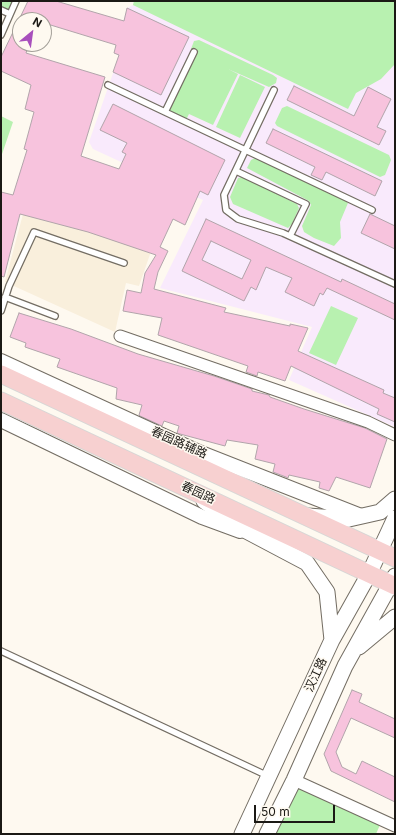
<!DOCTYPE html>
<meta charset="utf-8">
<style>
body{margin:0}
#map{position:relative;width:396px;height:835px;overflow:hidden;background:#fef9f0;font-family:Inter,sans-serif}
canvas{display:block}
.frame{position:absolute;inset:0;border:2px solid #1b1915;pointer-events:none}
.north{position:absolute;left:12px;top:12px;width:40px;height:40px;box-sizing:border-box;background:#fef9f0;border:1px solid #a39f98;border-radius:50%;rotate:29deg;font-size:11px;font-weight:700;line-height:16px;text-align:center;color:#1b1915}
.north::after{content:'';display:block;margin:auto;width:14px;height:18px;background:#a84fbc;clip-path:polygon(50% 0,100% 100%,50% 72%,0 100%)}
.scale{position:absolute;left:254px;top:805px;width:81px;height:18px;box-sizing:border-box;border:2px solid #1b1915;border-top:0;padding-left:5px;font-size:12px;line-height:14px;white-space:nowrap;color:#1b1915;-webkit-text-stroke:3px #fef9f0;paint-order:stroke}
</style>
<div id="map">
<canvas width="396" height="835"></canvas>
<div class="frame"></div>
<div class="north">N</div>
<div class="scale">50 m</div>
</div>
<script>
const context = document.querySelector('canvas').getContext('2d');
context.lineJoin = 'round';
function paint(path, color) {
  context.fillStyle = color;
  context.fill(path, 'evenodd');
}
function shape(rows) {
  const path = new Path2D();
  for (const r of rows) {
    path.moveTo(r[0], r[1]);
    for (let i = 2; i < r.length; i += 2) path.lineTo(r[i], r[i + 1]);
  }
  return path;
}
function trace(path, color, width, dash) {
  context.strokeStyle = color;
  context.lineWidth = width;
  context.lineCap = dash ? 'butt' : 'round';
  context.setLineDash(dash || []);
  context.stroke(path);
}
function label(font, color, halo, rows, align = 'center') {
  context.font = font + ' Inter,"Noto Sans SC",sans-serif';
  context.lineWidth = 3;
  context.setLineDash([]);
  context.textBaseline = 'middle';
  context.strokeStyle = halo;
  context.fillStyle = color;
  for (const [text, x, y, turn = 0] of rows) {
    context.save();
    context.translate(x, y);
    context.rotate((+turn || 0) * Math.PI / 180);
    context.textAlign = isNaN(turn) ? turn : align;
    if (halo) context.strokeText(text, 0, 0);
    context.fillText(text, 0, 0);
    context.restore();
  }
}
const built = shape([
 [23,214,156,237,139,286,126,283,115,332,5,282]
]);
const education = shape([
 [134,1,395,1,395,427,289,380,312,327,160,288,203,200,93,149,89,142,119,56,114,53,127,8,133,5]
]);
const green = shape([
 [1,1,16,1,10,14,1,10],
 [134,1,395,1,395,64,381,79,356,93,348,109,133,5],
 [199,40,273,75,277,78,276,83,269,87,228,69,238,74,213,125,189,114,185,122,165,112,194,52,191,49,194,41],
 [240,75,265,87,240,138,216,127],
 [287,106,389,155,391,160,385,175,380,177,277,126,275,123,282,108],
 [1,116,13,122,1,157],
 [255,158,345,200,348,203,340,222,341,238,334,246,314,238,304,232,302,226,311,205,309,201,247,168,251,160],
 [242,177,297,204,299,208,292,224,288,228,233,204,230,197,238,178],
 [331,306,358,318,336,365,309,353],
 [294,780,382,820,376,834,267,834]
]);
const building = shape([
 [28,1,56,1,124,21,127,8,189,37,161,95,113,72,119,55,114,53,116,45,44,23,44,20,20,20,20,44,29,44,26,53,105,77,81,156,119,169,126,154,122,152,127,143,100,130,113,104,225,160,208,195,200,191,185,225,173,219,160,247,168,251,158,272,154,289,226,308,224,312,290,326,290,324,308,328,298,351,384,390,383,393,395,398,395,422,377,414,379,409,291,366,285,381,258,372,257,376,246,372,248,366,158,335,162,318,123,311,127,290,141,293,145,273,156,255,88,232,20,214,4,277,1,276,1,192,13,195,27,150,24,149,34,112,25,109,31,85,1,71,1,57,28,1],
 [294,86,354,116,368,87,391,99,377,127,386,131,379,145,287,100,294,86],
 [273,129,382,181,375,196,326,172,322,180,311,175,315,167,266,143,273,129],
 [370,214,395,226,395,249,361,233,370,214],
 [206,219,341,282,342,279,395,304,395,320,327,288,323,295,320,293,314,306,285,292,292,278,266,267,256,290,251,287,244,301,182,271,206,219],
 [211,241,251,260,242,279,202,260,211,241],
 [19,313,71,329,138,354,214,376,252,389,252,391,269,395,270,397,304,409,365,428,387,439,370,488,336,477,329,491,319,488,320,482,289,475,288,478,286,477,273,472,275,464,255,459,258,445,227,440,225,446,180,434,177,433,179,426,164,421,162,426,140,416,139,415,142,405,116,399,117,388,57,367,60,359,25,347,26,343,10,337,19,313],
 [352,690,362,694,359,702,395,719,395,738,351,718,336,752,342,767,356,774,362,761,395,777,395,802,331,771,324,754,352,690]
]);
const service = shape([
 [1,10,10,14],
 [1,35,16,1],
 [108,85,372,210],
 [274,90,224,195,226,210,238,219,283,233,395,284],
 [165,112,194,52],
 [236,171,306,204,290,236],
 [5,297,55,316],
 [1,311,9,286,34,232,124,263],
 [1,651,268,776]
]);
const minor = shape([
 [120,336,368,422,395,435],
 [294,780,395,826]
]);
const tertiary = shape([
 [1,361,201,453,361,516],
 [1,420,202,517,240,531]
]);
const secondary = shape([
 [204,501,237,526,307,563,327,592,332,640],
 [308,516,349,519,380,512,395,499],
 [359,647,395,617],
 [242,834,332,640,369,574,395,518],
 [267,834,294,780,345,666,395,576]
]);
const primary = shape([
 [1,374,395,558],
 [1,401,395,586]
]);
const streetNames = [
 ["春园路辅路",179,443,24],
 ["春园路",198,493,25],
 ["汉江路",316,675,-65]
];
paint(built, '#f9efdc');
paint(education, '#f9eafc');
paint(green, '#b8f1b0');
paint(building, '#f7c3dd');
trace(building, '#b1a4aa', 1);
trace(service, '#736d63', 8);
trace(minor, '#736d63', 13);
trace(tertiary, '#736d63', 16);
trace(secondary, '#736d63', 17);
trace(primary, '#d6d6d5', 19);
trace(service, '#fff', 5.5);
trace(minor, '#fff', 11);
trace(tertiary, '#fff', 14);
trace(secondary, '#fff', 15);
trace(primary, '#f7d0d0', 17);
label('12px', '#1b1915', '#fef9f0', streetNames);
</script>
